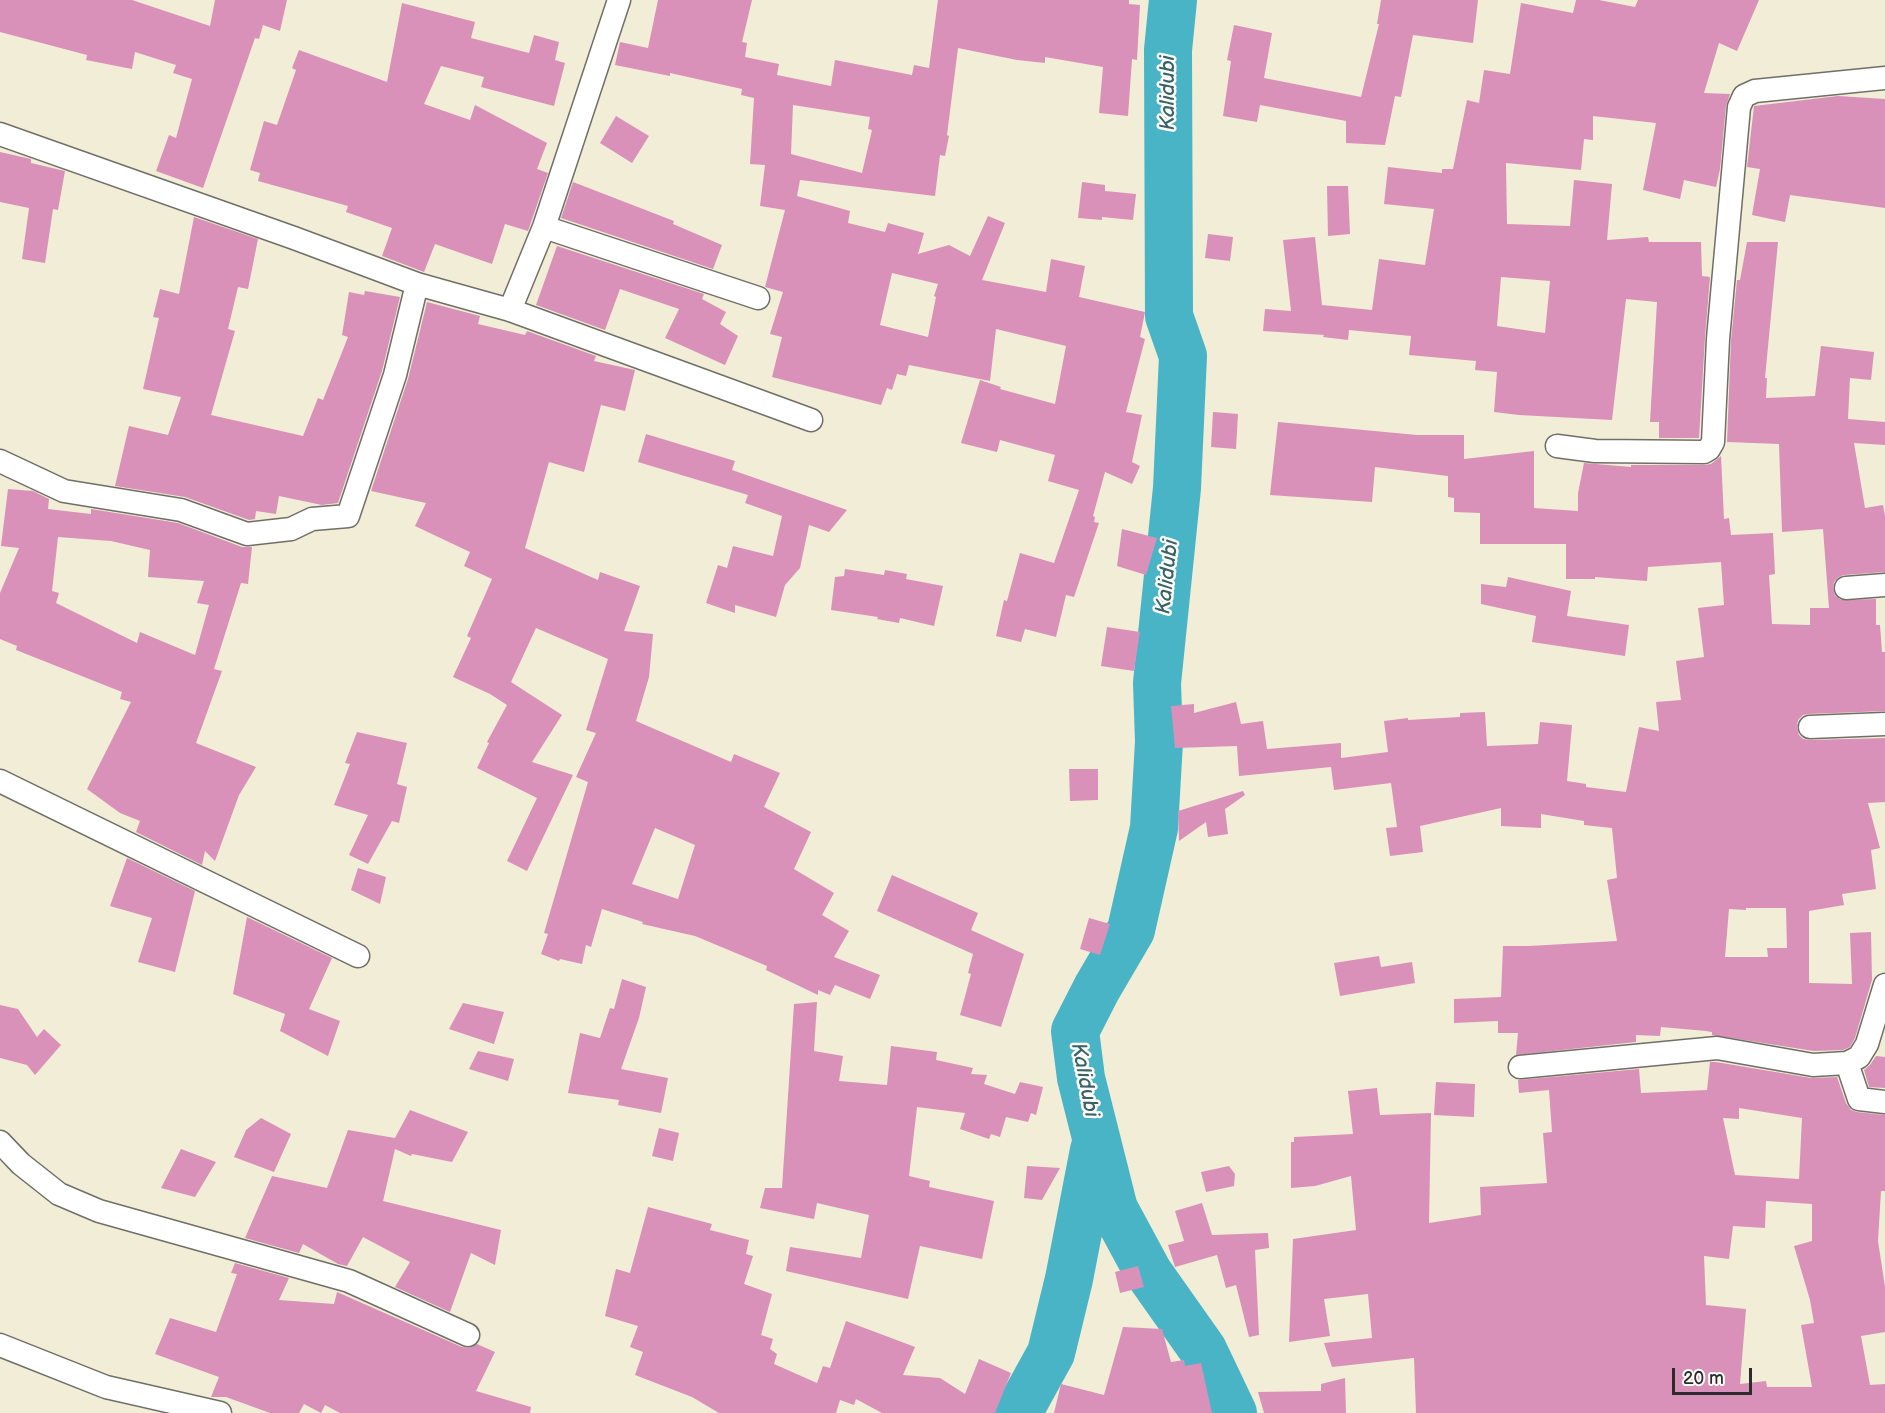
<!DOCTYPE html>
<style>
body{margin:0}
#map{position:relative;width:1885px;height:1413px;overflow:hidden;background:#f1edd6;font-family:"Balsamiq Sans",sans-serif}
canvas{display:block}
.scale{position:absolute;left:1672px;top:1368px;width:80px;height:27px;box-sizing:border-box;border:3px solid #2b2b2b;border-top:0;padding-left:8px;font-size:18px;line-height:21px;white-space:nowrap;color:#2b2b2b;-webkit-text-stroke:4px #fdfcf7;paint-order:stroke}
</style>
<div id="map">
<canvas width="1885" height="1413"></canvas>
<div class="scale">20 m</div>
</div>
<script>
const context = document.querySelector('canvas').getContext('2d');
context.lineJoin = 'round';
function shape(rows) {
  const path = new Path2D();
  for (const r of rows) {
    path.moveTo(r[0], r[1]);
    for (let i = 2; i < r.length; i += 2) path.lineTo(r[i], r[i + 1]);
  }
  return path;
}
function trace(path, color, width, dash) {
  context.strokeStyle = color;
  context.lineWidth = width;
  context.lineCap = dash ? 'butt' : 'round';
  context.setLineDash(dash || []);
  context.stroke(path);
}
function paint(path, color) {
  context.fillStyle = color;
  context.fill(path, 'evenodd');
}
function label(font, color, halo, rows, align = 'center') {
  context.font = font + ' "Balsamiq Sans",sans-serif';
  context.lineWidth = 5;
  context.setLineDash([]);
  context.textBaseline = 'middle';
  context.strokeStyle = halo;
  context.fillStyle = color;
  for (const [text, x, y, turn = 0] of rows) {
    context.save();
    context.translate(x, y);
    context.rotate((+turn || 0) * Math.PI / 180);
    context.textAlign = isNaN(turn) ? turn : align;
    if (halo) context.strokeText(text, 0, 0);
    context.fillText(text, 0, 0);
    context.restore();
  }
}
const river = shape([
 [1173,0,1168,50,1169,316,1183,356,1177,488,1157,683,1159,742,1154,828,1131,930,1097,988,1075,1031,1081,1078,1114,1209,1148,1272,1203,1350,1233,1413],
 [1018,1413,1051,1353,1069,1279,1094,1150]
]);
const building = shape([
 [0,0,132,0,210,26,215,0,287,0,280,31,263,25,259,39,255,38,203,188,156,171,169,135,176,138,192,79,173,73,176,65,135,52,132,69,86,60,87,55,0,32],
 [658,0,752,0,742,42,747,43,745,57,779,64,777,75,831,86,835,60,912,75,914,65,929,68,938,0,1129,0,1129,4,1140,5,1137,60,1132,59,1128,116,1099,113,1103,67,1045,57,1045,63,1017,60,958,48,947,135,949,136,945,156,940,155,935,196,800,180,797,196,850,211,848,223,885,232,888,223,924,233,918,254,949,245,970,256,988,216,1005,223,982,280,1046,292,1051,259,1085,266,1079,297,1145,312,1140,337,1145,339,1126,412,1142,415,1132,462,1140,466,1132,484,1105,472,1093,516,1095,517,1094,522,1099,523,1074,597,1066,595,1056,637,1025,629,1021,642,996,636,1004,600,1007,601,1020,553,1054,563,1079,490,1048,481,1055,455,1000,440,997,452,961,443,980,380,1001,387,1000,389,1055,404,1066,346,996,329,990,381,909,365,906,376,897,374,892,390,887,388,881,405,772,377,782,337,770,334,783,292,765,287,785,210,760,206,765,165,750,164,754,98,741,95,742,89,670,73,670,76,615,65,620,42,648,48],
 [793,105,870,117,868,129,872,130,862,173,791,154],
 [892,273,938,284,934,296,936,297,928,337,880,325],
 [1381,0,1478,0,1473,43,1413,35,1401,97,1395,96,1385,145,1346,143,1346,121,1260,105,1257,122,1223,116,1231,61,1227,60,1234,25,1272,33,1264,78,1361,97,1379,24,1377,24],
 [1576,0,1599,0,1635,7,1638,0,1759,0,1737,51,1719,43,1704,93,1730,94,1726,106,1720,169,1716,187,1684,180,1680,199,1643,190,1656,123,1593,116,1593,140,1584,139,1581,170,1506,163,1507,224,1570,226,1574,180,1612,184,1607,240,1648,237,1649,242,1701,242,1702,276,1710,277,1705,338,1699,438,1659,438,1659,422,1650,422,1657,302,1626,299,1612,420,1519,415,1494,412,1497,372,1475,370,1476,361,1409,355,1411,336,1349,330,1348,340,1323,337,1324,335,1263,331,1265,309,1291,311,1283,240,1315,237,1322,305,1372,310,1379,259,1425,265,1434,209,1384,204,1388,167,1442,173,1442,169,1453,169,1467,100,1479,103,1484,70,1510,74,1521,3,1573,13],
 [1501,277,1550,281,1545,333,1497,326],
 [402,3,475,22,471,38,529,53,534,35,559,42,555,60,565,63,554,106,481,87,484,77,441,66,424,104,470,120,475,105,547,143,537,169,548,173,528,231,505,224,492,264,435,244,424,272,382,256,392,228,346,212,348,206,258,181,260,173,250,170,264,121,277,125,296,70,292,68,299,50,387,82],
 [1838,96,1885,99,1885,208,1790,195,1785,222,1752,215,1760,169,1747,167,1754,106],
 [616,116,649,136,632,163,600,143],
 [0,152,31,159,31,163,65,171,58,210,53,209,45,263,22,259,29,208,0,202],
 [573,182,674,221,673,224,722,245,713,269,561,218],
 [1082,182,1105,185,1105,191,1136,194,1133,220,1102,217,1102,220,1078,218],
 [1327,186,1348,186,1350,234,1328,236],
 [194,217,258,239,248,289,238,287,228,329,235,331,211,415,303,436,318,398,323,400,348,337,342,335,349,292,364,295,365,291,400,297,382,371,338,503,322,505,279,496,276,514,256,511,255,519,249,520,185,497,115,486,129,426,168,435,181,397,143,389,159,318,153,317,160,289,179,294],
 [1208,234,1233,237,1230,261,1205,258],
 [1747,242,1778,242,1765,378,1767,378,1766,398,1815,396,1821,346,1874,352,1871,380,1850,378,1848,419,1885,422,1885,445,1854,443,1865,508,1883,505,1885,516,1885,572,1844,575,1839,577,1834,582,1833,588,1835,595,1841,600,1876,599,1876,625,1880,625,1882,652,1885,652,1885,711,1809,714,1803,715,1798,720,1797,727,1799,735,1803,739,1810,740,1885,738,1885,802,1868,803,1880,848,1871,850,1876,889,1842,894,1844,905,1809,911,1809,983,1852,984,1850,933,1871,932,1872,980,1855,1038,1850,1047,1843,1050,1814,1051,1712,1035,1712,1032,1706,1031,1661,1027,1660,1036,1636,1035,1636,1042,1516,1055,1518,1033,1498,1033,1498,1021,1454,1023,1454,999,1501,997,1503,946,1529,946,1617,941,1607,880,1617,878,1612,828,1584,825,1584,821,1541,814,1541,828,1501,826,1501,808,1420,826,1423,852,1390,856,1386,828,1397,827,1391,783,1334,790,1331,767,1239,776,1237,746,1175,748,1171,706,1194,704,1194,713,1236,702,1241,724,1263,721,1267,749,1341,743,1341,758,1388,752,1384,721,1408,718,1408,720,1460,717,1460,713,1485,712,1487,746,1538,744,1540,722,1572,725,1567,781,1586,784,1586,787,1626,792,1639,727,1659,731,1656,702,1681,700,1676,661,1704,657,1698,608,1724,605,1721,562,1648,567,1647,581,1595,577,1595,579,1566,579,1566,544,1480,544,1480,513,1454,512,1454,498,1448,497,1448,476,1375,467,1372,502,1270,495,1278,422,1417,435,1464,435,1464,459,1534,451,1534,508,1578,511,1578,493,1584,463,1631,467,1631,465,1704,465,1711,464,1721,456,1724,519,1729,518,1731,535,1773,533,1775,574,1769,575,1772,624,1810,625,1810,608,1829,608,1823,529,1782,532,1779,444,1727,442,1731,340,1737,280,1740,280],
 [1746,908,1786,908,1787,948,1767,948,1768,957,1725,957,1729,909,1746,910],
 [557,246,704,294,702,299,726,312,720,324,738,336,725,365,665,338,679,309,620,289,605,330,536,305],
 [427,302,480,316,478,324,525,335,527,331,596,356,594,361,635,370,625,411,601,405,584,472,549,462,525,548,598,580,600,572,640,586,624,631,653,634,649,677,636,721,731,762,734,754,780,773,764,807,811,832,794,869,834,893,822,915,849,931,834,957,880,975,870,999,835,985,830,995,818,990,818,995,766,970,767,966,695,936,642,924,643,922,602,909,591,947,586,945,582,964,560,959,559,961,541,954,548,934,544,933,588,782,576,777,596,733,586,730,608,659,536,628,511,682,562,715,532,762,573,775,527,871,507,861,537,798,477,768,489,743,487,742,507,705,490,694,453,677,471,638,467,636,492,579,464,566,470,552,415,526,426,503,371,491,408,379],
 [655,828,695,845,678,899,632,884],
 [1213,412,1238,414,1236,449,1211,447],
 [646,434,735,461,732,470,847,510,829,532,809,525,800,568,785,585,776,617,735,605,735,613,706,603,718,565,727,568,733,546,773,556,782,516,745,503,748,495,638,462],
 [8,489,33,491,49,499,48,509,91,514,91,509,178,523,242,547,252,547,248,584,241,583,214,669,222,671,196,743,256,767,239,795,215,861,205,851,202,865,136,832,140,821,120,813,87,789,131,702,120,699,122,692,16,650,17,646,0,639,0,593,19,548,1,546],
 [58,537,111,541,150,550,148,577,204,581,197,603,209,605,195,655,140,632,137,643,56,603,59,593,52,591],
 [1122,529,1157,538,1146,575,1117,566],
 [845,569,884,575,885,570,907,574,906,579,943,586,934,626,900,618,899,623,877,619,878,617,831,610,835,577,844,576],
 [1508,577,1571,591,1567,616,1629,625,1625,656,1532,642,1536,616,1481,604,1481,584,1506,587],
 [1107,627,1140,632,1134,671,1101,666],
 [357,732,407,743,397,784,407,787,399,823,392,821,368,864,349,855,368,815,334,805,350,764,345,763],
 [1069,769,1098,769,1098,800,1070,801],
 [1243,791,1245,795,1225,809,1228,834,1208,837,1206,822,1179,841,1178,811],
 [127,858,195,891,175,972,138,962,152,918,110,906],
 [358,868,386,877,380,904,351,890],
 [892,875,978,913,971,930,1024,954,1001,1027,960,1015,971,974,968,973,973,954,877,911],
 [247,917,332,958,309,1009,340,1021,328,1056,280,1031,285,1014,233,994],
 [1089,918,1110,924,1100,955,1080,949],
 [1379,956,1381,967,1412,962,1415,983,1340,996,1334,963],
 [622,979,646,987,639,1018,621,1069,668,1078,661,1113,618,1105,619,1100,568,1093,580,1033,600,1038,610,1008,614,1009],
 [817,1002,814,1051,843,1056,839,1081,887,1085,891,1046,937,1052,936,1060,973,1068,971,1074,987,1075,984,1084,1015,1094,1020,1082,1043,1087,1036,1115,1031,1113,1028,1122,1006,1117,1000,1137,991,1134,989,1139,960,1129,965,1113,917,1107,909,1176,930,1181,929,1187,994,1201,982,1259,920,1246,908,1299,786,1271,790,1247,861,1258,869,1215,817,1203,814,1219,760,1208,765,1188,782,1188,794,1004],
 [463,1003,504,1012,494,1044,449,1029],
 [0,1005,18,1009,37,1037,44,1029,61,1045,35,1075,27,1065,0,1058],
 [478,1051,514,1059,508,1081,469,1069],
 [1876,1056,1885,1057,1885,1088,1869,1087,1864,1070,1870,1065],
 [1710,1062,1716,1062,1811,1078,1837,1077,1846,1103,1851,1110,1857,1112,1885,1115,1885,1191,1881,1191,1878,1241,1885,1287,1885,1332,1861,1336,1870,1385,1885,1384,1885,1413,1416,1413,1414,1358,1332,1367,1324,1343,1372,1338,1368,1294,1324,1299,1330,1336,1289,1342,1293,1239,1356,1230,1351,1176,1315,1186,1291,1188,1291,1142,1294,1142,1294,1137,1353,1134,1348,1091,1377,1088,1380,1115,1431,1113,1429,1223,1481,1215,1480,1187,1547,1183,1543,1133,1552,1132,1549,1090,1519,1093,1518,1080,1639,1069,1641,1093,1707,1090],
 [1739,1108,1802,1118,1799,1179,1735,1175,1723,1118,1739,1119],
 [1766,1201,1812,1204,1812,1241,1794,1246,1810,1300,1814,1323,1801,1325,1812,1387,1767,1387,1766,1381,1740,1384,1746,1309,1706,1305,1704,1256,1729,1259,1733,1226,1765,1228],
 [1436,1082,1475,1084,1474,1117,1434,1115],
 [410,1110,468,1132,452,1162,412,1154,411,1156,395,1149,383,1201,501,1230,495,1265,471,1253,450,1312,395,1287,410,1262,363,1237,347,1266,338,1264,303,1244,299,1253,245,1238,272,1176,327,1188,348,1130,395,1138],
 [261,1118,291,1134,274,1172,234,1157,246,1130],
 [659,1128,679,1133,673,1161,652,1156],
 [181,1149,216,1162,195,1197,161,1188],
 [1027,1166,1060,1168,1042,1200,1024,1198],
 [1229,1166,1235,1174,1234,1186,1206,1192,1201,1172],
 [1202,1203,1212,1235,1268,1233,1269,1248,1255,1250,1259,1335,1249,1337,1236,1285,1226,1288,1217,1255,1175,1267,1168,1245,1184,1241,1175,1211],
 [648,1207,712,1224,710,1230,749,1240,746,1254,753,1256,744,1284,772,1294,761,1335,773,1339,770,1349,777,1354,774,1364,817,1383,823,1366,830,1368,846,1321,915,1347,903,1375,940,1378,965,1394,979,1359,1011,1373,995,1413,882,1413,856,1399,854,1405,840,1400,836,1413,719,1413,692,1397,635,1375,643,1352,630,1347,638,1326,605,1316,616,1269,630,1273],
 [235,1263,289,1278,279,1300,334,1304,337,1292,462,1347,470,1348,477,1344,495,1352,476,1391,531,1407,530,1413,340,1413,325,1405,321,1413,304,1404,299,1413,270,1413,226,1397,211,1397,219,1377,155,1354,170,1318,216,1332,237,1274,231,1273],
 [1138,1266,1144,1287,1120,1293,1115,1272],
 [1123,1327,1162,1329,1171,1362,1184,1360,1185,1366,1201,1363,1212,1413,1054,1413,1061,1384,1104,1395],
 [1345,1378,1346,1413,1264,1413,1258,1392,1321,1391,1321,1384]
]);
const street = shape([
 [0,134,294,238,417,284,510,310,811,420],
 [544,227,758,298],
 [510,310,544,227,619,0],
 [1557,446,1595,451,1704,452,1709,449,1713,442,1718,339,1739,107,1744,96,1755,91,1885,78],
 [0,461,64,491,181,510,247,534,291,529,312,519,348,516,395,375,417,284],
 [1846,588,1885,585],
 [1810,727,1885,724],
 [0,781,358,956],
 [1847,1063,1859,1099,1885,1102],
 [1520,1067,1717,1048,1813,1065,1847,1063,1859,1057,1867,1044,1885,985],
 [0,1142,21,1164,59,1194,99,1211,349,1281,468,1335],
 [0,1345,106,1387,220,1413]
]);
const waterNames = [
 ["Kalidubi",1169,93,-90],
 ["Kalidubi",1168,577,-84],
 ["Kalidubi",1084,1080,79]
];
trace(river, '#49b4c6', 48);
paint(building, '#d991ba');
trace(street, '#706f67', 25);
trace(street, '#fff', 22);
label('italic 21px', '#376269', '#fdfcf7', waterNames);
</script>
